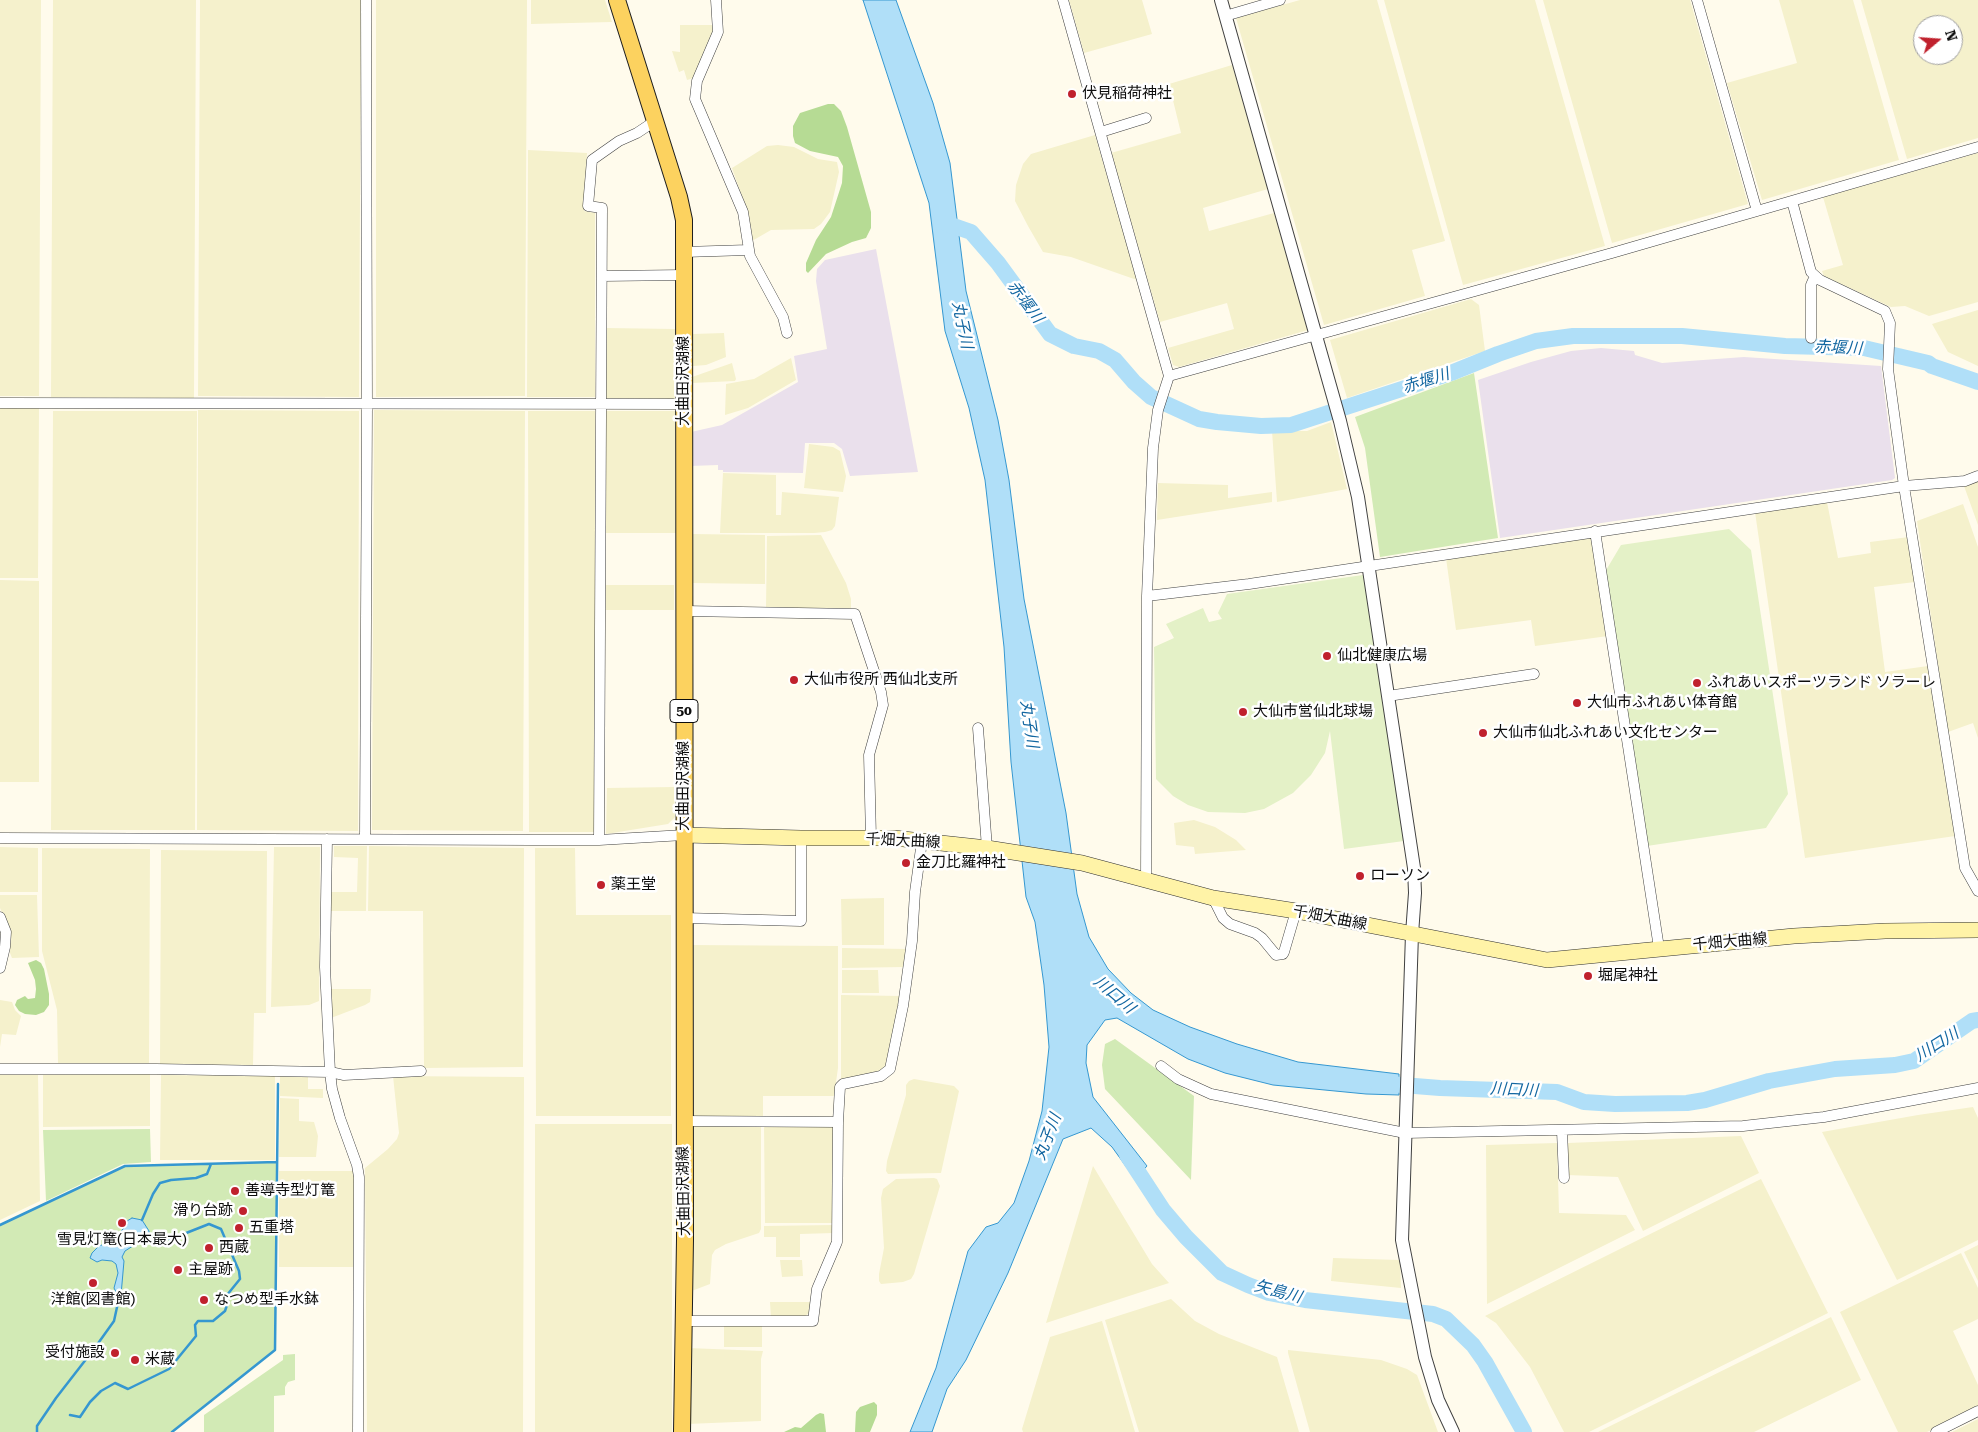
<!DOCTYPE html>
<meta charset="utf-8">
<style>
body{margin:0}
#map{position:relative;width:1978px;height:1432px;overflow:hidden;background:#fffbec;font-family:"Roboto Serif",serif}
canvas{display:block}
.north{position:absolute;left:1913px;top:15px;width:50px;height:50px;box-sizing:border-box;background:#fff;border:1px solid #9e9e9e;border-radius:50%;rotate:72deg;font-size:14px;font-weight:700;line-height:20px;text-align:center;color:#0d0d0d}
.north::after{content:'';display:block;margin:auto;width:18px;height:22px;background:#c0212d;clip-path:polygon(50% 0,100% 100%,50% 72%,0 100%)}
</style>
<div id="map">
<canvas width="1978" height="1432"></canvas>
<div class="north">N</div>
</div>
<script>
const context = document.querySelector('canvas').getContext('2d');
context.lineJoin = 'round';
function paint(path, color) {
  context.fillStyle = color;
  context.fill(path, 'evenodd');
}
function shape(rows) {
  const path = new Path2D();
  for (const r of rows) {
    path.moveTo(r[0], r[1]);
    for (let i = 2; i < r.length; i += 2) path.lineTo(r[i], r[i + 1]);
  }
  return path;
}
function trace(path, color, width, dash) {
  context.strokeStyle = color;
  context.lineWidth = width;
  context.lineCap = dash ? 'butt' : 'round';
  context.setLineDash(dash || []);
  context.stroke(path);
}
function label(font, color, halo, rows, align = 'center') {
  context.font = font + ' "Roboto Serif","Noto Sans JP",serif';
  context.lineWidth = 5;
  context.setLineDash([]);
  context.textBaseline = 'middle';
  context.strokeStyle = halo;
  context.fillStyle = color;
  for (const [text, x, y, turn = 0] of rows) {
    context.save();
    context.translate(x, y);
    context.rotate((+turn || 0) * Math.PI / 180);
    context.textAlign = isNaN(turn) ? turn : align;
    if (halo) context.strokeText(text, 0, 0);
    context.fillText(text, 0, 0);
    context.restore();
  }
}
const industrial = shape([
 [876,249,918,472,850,476,842,449,834,443,805,443,803,473,723,472,723,470,718,470,718,465,690,466,691,432,722,425,798,382,794,356,827,349,816,281,817,269,825,260],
 [1601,348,1634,351,1635,355,1662,363,1744,357,1881,366,1895,478,1892,480,1500,538,1478,380,1531,362,1571,351]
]);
const farmland = shape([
 [0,0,41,0,39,396,0,396],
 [53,0,196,0,194,398,51,397],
 [200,0,361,0,359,397,198,396],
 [376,0,527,0,525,396,376,397],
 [531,0,605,0,612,22,531,24],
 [1069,0,1142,0,1152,34,1084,53],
 [1300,0,1377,0,1445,241,1412,250,1425,296,1324,325,1236,18],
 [1384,0,1535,0,1605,246,1463,285],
 [1543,0,1690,0,1748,204,1612,243],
 [1779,0,1853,0,1899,160,1762,200,1727,83,1797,63],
 [1861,0,1978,0,1978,138,1907,159],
 [1923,25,1953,25,1953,55,1923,55],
 [680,25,714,25,713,33,694,78,687,80,684,70,679,72,672,51,680,52],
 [1232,65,1268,189,1203,208,1209,231,1274,213,1308,330,1179,367,1173,365,1168,348,1234,329,1227,303,1160,322,1111,153,1181,133,1169,84],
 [1095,135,1137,280,1071,257,1043,252,1028,226,1015,201,1016,185,1023,164,1031,154],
 [778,145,794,147,818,159,837,162,839,172,830,212,821,224,814,229,771,230,752,241,746,208,732,168,767,146],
 [528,150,587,153,584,211,595,213,595,397,527,397],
 [1978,153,1978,302,1929,316,1905,306,1891,307,1824,276,1822,271,1843,265,1823,197],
 [1471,299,1479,305,1485,351,1347,398,1330,340],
 [1978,310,1978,366,1948,352,1932,324],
 [606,328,675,329,675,399,606,398],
 [724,333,726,357,706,365,693,366,693,334],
 [791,358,796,380,748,408,725,415,726,384,754,379],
 [732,363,736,379,735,381,692,383,692,377,695,376],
 [0,408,39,408,38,578,0,578],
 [198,410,359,411,358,831,197,830],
 [374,410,525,411,523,831,372,830],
 [53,411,197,411,195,830,51,830],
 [528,411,595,411,595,832,529,832],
 [606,411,676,411,676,533,606,533],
 [1331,422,1347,489,1277,502,1272,431,1307,431],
 [809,444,833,447,840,451,846,476,843,492,804,488],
 [723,473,776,475,776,515,781,515,782,492,839,497,835,526,832,530,825,532,814,533,720,533],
 [1978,481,1978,525,1964,486],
 [1158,483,1228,485,1228,498,1272,492,1272,502,1157,520],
 [1827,502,1838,558,1871,553,1870,542,1909,537,1915,582,1874,587,1885,672,1928,666,1955,836,1805,858,1755,512],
 [1963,504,1978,547,1978,738,1973,723,1948,732,1917,521],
 [691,534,765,535,765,584,691,583],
 [821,535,846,583,851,599,851,608,766,608,767,536],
 [1594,536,1608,636,1535,646,1531,620,1456,630,1446,558],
 [0,580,39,581,39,782,0,782],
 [606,585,674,585,674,610,606,610],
 [674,787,675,817,668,824,606,834,607,788],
 [1194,820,1215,827,1236,840,1246,850,1195,854,1194,847,1176,845,1174,823],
 [334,846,367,846,366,911,330,911,330,892,357,892,358,858,334,857],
 [369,846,524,848,523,1067,424,1068,423,911,368,911],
 [0,847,38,848,38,892,0,892],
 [274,847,320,847,319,1001,309,1005,271,1007],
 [42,848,150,849,149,1063,58,1063,57,1010,42,951],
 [535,848,575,848,576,915,671,915,671,1116,536,1116],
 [161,850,267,851,266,1013,254,1013,253,1065,160,1064],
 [0,895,37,895,39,957,12,958,10,953,10,940,7,924,0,908],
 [884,898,884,945,842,945,841,899],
 [689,945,838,946,838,1068,834,1096,763,1096,763,1118,689,1117],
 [842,948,908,949,904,967,842,968],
 [842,970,878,970,879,993,842,993],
 [329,989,371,989,370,1002,365,1005,331,1018],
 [841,995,901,996,885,1069,882,1072,841,1080],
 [0,1000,12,1002,15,1010,21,1016,16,1035,2,1034,0,1047],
 [150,1074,150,1126,43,1127,43,1075],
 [280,1074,308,1075,308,1089,323,1089,323,1098,280,1096],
 [0,1075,38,1075,40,1201,0,1220],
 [161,1075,275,1076,275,1160,160,1160],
 [393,1076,524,1077,523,1432,367,1432,365,1168,388,1149,397,1139,399,1133],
 [914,1079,954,1086,959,1091,941,1173,888,1174,886,1171,887,1161,906,1095,906,1085,909,1081],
 [280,1098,299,1099,299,1121,314,1122,318,1136,316,1157,279,1157],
 [1973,1107,1978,1118,1978,1240,1897,1280,1822,1132,1918,1115],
 [535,1124,672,1124,672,1432,535,1432],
 [689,1125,761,1125,761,1229,759,1233,726,1244,715,1250,712,1255,710,1284,689,1292],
 [834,1125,835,1223,765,1223,764,1126],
 [1741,1136,1759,1173,1643,1231,1618,1177,1567,1175,1568,1143],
 [1557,1143,1559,1213,1626,1215,1635,1230,1487,1304,1486,1145],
 [1093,1166,1152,1264,1169,1283,1046,1323],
 [279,1171,354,1171,354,1267,279,1267],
 [934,1178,937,1179,940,1186,914,1274,911,1279,903,1282,881,1284,879,1281,879,1274,884,1248,881,1198,883,1189,896,1179],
 [1761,1179,1828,1313,1589,1432,1564,1432,1530,1367,1496,1323,1485,1316],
 [834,1225,834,1233,800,1234,800,1257,776,1257,776,1237,764,1237,764,1226],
 [1978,1245,1978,1281,1964,1252],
 [1961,1253,1978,1288,1978,1319,1953,1331,1978,1385,1978,1407,1927,1432,1898,1432,1840,1312],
 [1333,1258,1400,1260,1401,1288,1331,1281],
 [780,1260,802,1260,803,1276,782,1277],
 [1171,1299,1195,1321,1219,1334,1277,1357,1299,1432,1139,1432,1105,1320],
 [770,1302,810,1302,810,1312,804,1317,771,1318],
 [1831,1317,1861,1380,1754,1432,1598,1432],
 [1102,1321,1135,1432,1023,1432,1022,1429,1050,1337],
 [724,1325,762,1325,762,1347,724,1347],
 [688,1348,763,1351,761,1359,761,1421,687,1424],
 [1288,1350,1381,1360,1407,1369,1417,1375,1438,1432,1310,1432,1288,1353],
 [1978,1419,1978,1432,1952,1432]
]);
const green = shape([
 [1474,373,1498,538,1380,557,1365,448,1355,417],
 [1115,1039,1194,1096,1191,1180,1105,1089,1102,1065,1105,1044],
 [150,1129,151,1162,123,1164,46,1201,43,1130],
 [277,1162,275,1350,172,1432,0,1432,0,1225,125,1166],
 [295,1354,295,1380,288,1382,285,1387,285,1395,274,1396,274,1432,204,1432,204,1415,283,1360,283,1355]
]);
const forest = shape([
 [828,104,834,104,841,111,847,127,871,212,871,228,866,238,852,242,826,254,808,273,806,271,806,263,816,240,831,217,842,183,843,166,838,157,810,151,795,143,793,136,793,126,800,113],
 [36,960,41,963,44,969,49,994,49,1005,44,1012,36,1015,25,1014,19,1011,15,1005,17,1000,25,996,28,999,35,998,36,989,35,980,28,963],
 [874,1402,877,1405,877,1415,870,1432,855,1432,856,1412,860,1407],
 [820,1413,824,1414,826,1432,784,1432,795,1427,801,1428,816,1415]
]);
const pitch = shape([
 [1729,529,1751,550,1788,794,1766,828,1647,846,1605,572,1621,545],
 [1363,575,1387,720,1404,841,1344,849,1330,731,1325,753,1311,775,1293,793,1264,809,1245,813,1208,812,1188,805,1173,796,1156,779,1154,647,1174,638,1166,624,1203,608,1209,622,1222,619,1218,613,1227,594]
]);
const water = shape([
 [863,0,896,0,933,103,950,163,966,291,998,420,1009,480,1024,599,1066,813,1077,894,1089,937,1108,969,1131,993,1153,1010,1190,1027,1237,1044,1298,1062,1399,1074,1399,1095,1366,1094,1273,1085,1225,1073,1188,1059,1117,1018,1105,1020,1087,1045,1086,1063,1093,1097,1147,1166,1135,1179,1112,1147,1091,1128,1063,1139,1008,1273,966,1360,947,1389,932,1432,910,1432,936,1368,968,1251,986,1227,998,1223,1014,1203,1029,1161,1042,1111,1049,1047,1044,985,1035,922,1026,897,1011,762,1004,647,985,480,969,408,945,331,929,203,863,0],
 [132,1218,142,1220,149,1231,149,1238,144,1243,136,1244,125,1251,122,1257,124,1261,121,1295,119,1298,114,1288,118,1273,116,1264,112,1261,102,1260,97,1262,90,1258,92,1253,99,1246,110,1242,127,1225,127,1221,132,1218]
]);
const stream = shape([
 [142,1220,153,1194,160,1183,171,1180,196,1178,207,1174,211,1164],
 [0,1225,125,1166,277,1162],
 [70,1415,80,1417,90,1402,101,1391,115,1383,128,1389,169,1369,196,1336,195,1325,198,1321,213,1321,225,1311,227,1305,227,1295,240,1279,239,1271,221,1229,209,1224,171,1239,149,1238],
 [37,1432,37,1426,56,1398,94,1349,114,1321,119,1298],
 [172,1432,275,1350,278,1084]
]);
const river = shape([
 [945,223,971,232,998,263,1050,334,1074,346,1099,351,1115,360,1134,382,1151,397,1199,419,1217,422,1261,426,1291,425,1451,373,1498,354,1536,341,1573,336,1682,336,1785,346,1864,348,1928,363,1932,366,1978,382],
 [1377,1083,1440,1088,1557,1092,1584,1102,1615,1104,1687,1103,1705,1100,1769,1081,1835,1069,1895,1065,1914,1061,1972,1021,1978,1020],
 [1127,1155,1163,1210,1186,1237,1222,1273,1248,1285,1269,1293,1305,1300,1433,1314,1446,1319,1473,1345,1485,1362,1524,1432]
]);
const minor = shape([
 [716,0,718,32,697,81,695,99,743,212,750,256,783,317,787,333],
 [1063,0,1169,376,1158,410,1153,448,1147,596,1146,882],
 [1697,0,1757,211],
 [1225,16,1280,0],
 [1101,132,1146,118],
 [1792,201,1811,272,1820,280,1885,311,1890,323,1888,369,1904,486,1965,868,1978,891],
 [684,252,748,250],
 [602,276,684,275],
 [1811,338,1811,285,1815,276],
 [1169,376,1612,253,1978,147],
 [0,403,684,404],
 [1595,531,1659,948],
 [1147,596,1249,584,1904,486,1965,481,1978,476],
 [685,611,855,614,881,692,883,705,869,755,871,838],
 [1388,696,1534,674],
 [978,728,987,848],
 [0,838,533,840,599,840,684,835],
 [327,839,325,967,330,1072,332,1089,340,1118,357,1165,359,1177,358,1432],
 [365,839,367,405,366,0],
 [599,840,602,208,588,206,592,160,619,141,637,133,655,121],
 [1213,898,1223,918,1230,924,1255,933,1262,938,1276,955,1283,954,1284,952,1296,911],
 [0,917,6,932,5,947,0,968],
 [684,918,801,921,801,838],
 [1161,1066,1178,1079,1211,1094,1405,1133,1743,1126,1824,1117,1978,1088],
 [0,1069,156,1069,330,1072,344,1075,421,1071],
 [838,1122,840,1087,843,1084,881,1076,890,1069,903,1006,912,941,915,892,922,841],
 [1562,1131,1564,1178],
 [682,1321,813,1321,817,1289,837,1242,838,1122,683,1121],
 [1936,1432,1978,1411]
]);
const tertiary = shape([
 [1221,0,1340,421,1358,497,1414,868,1415,893,1412,934,1402,1240,1425,1357,1438,1400,1453,1432]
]);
const secondary = shape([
 [684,835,801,838,894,838,987,848,1082,863,1213,898,1296,911,1547,960,1794,936,1885,931,1978,930]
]);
const primary = shape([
 [617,0,679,197,684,220,685,1239,682,1432]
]);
const markers = [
 [1072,94,5,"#c0212d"],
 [1327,656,5,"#c0212d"],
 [794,680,5,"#c0212d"],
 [1697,683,5,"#c0212d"],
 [1577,703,5,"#c0212d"],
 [1243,712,5,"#c0212d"],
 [1483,733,5,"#c0212d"],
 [906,863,5,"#c0212d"],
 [1360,876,5,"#c0212d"],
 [601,885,5,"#c0212d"],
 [1588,976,5,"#c0212d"],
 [235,1191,5,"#c0212d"],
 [243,1211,5,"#c0212d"],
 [122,1223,5,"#c0212d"],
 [239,1228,5,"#c0212d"],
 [209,1248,5,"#c0212d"],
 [178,1270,5,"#c0212d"],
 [93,1283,5,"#c0212d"],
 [204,1300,5,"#c0212d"],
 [115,1353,5,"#c0212d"],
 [135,1360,5,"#c0212d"]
];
const shields = [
 [684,711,28]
];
const shieldNames = [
 ["50",684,711]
];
const poiNames = [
 ["伏見稲荷神社",1082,94],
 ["仙北健康広場",1337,656],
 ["大仙市役所 西仙北支所",804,680],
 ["ふれあいスポーツランド ソラーレ",1707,683],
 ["大仙市ふれあい体育館",1587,703],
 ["大仙市営仙北球場",1253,712],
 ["大仙市仙北ふれあい文化センター",1493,733],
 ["金刀比羅神社",916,863],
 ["ローソン",1370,876],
 ["薬王堂",611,885],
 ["堀尾神社",1598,976],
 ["善導寺型灯篭",245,1191],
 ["滑り台跡",233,1211,"right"],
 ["五重塔",249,1228],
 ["雪見灯篭(日本最大)",122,1240,"center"],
 ["西蔵",219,1248],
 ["主屋跡",188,1270],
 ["洋館(図書館)",93,1300,"center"],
 ["なつめ型手水鉢",214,1300],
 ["受付施設",105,1353,"right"],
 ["米蔵",145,1360]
];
const streetNames = [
 ["大曲田沢湖線",684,381,-90],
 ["大曲田沢湖線",684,786,-90],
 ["千畑大曲線",903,841,3],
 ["千畑大曲線",1330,918,11],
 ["千畑大曲線",1730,942,-5],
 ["大曲田沢湖線",684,1191,-91]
];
const waterNames = [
 ["赤堰川",1025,302,53],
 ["丸子川",962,325,78],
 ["赤堰川",1838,348,3],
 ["赤堰川",1426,381,-18],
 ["丸子川",1029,724,82],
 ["川口川",1114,995,41],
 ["川口川",1937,1045,-32],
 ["川口川",1514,1090,3],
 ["丸子川",1048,1137,-69],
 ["矢島川",1278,1292,15]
];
paint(industrial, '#eae0ec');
paint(farmland, '#f5f1cc');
paint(green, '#d2eab5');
paint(forest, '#b6db94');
paint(pitch, '#e4f1c7');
paint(water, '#b0dff8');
trace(water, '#3597d0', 1);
trace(stream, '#3597d0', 2.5);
trace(river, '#b0dff8', 16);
trace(minor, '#404040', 11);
trace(tertiary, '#404040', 14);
trace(secondary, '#2f2f2f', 16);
trace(primary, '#1e1e1e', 18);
trace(minor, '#fff', 10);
trace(tertiary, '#fff', 12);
trace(secondary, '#fff3a7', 15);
trace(primary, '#fcd25f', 16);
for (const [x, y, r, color] of markers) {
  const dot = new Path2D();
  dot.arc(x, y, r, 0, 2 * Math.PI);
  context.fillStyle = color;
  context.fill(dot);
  trace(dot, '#fff', 2);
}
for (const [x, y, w] of shields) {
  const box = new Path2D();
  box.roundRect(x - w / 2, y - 11.5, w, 23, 4);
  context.fillStyle = '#fff';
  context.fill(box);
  trace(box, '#0d0d0d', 1);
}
label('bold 14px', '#0d0d0d', null, shieldNames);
label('15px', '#0d0d0d', '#fff', poiNames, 'left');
label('15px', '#0d0d0d', '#fff', streetNames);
label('italic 16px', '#1367a1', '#fff', waterNames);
</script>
